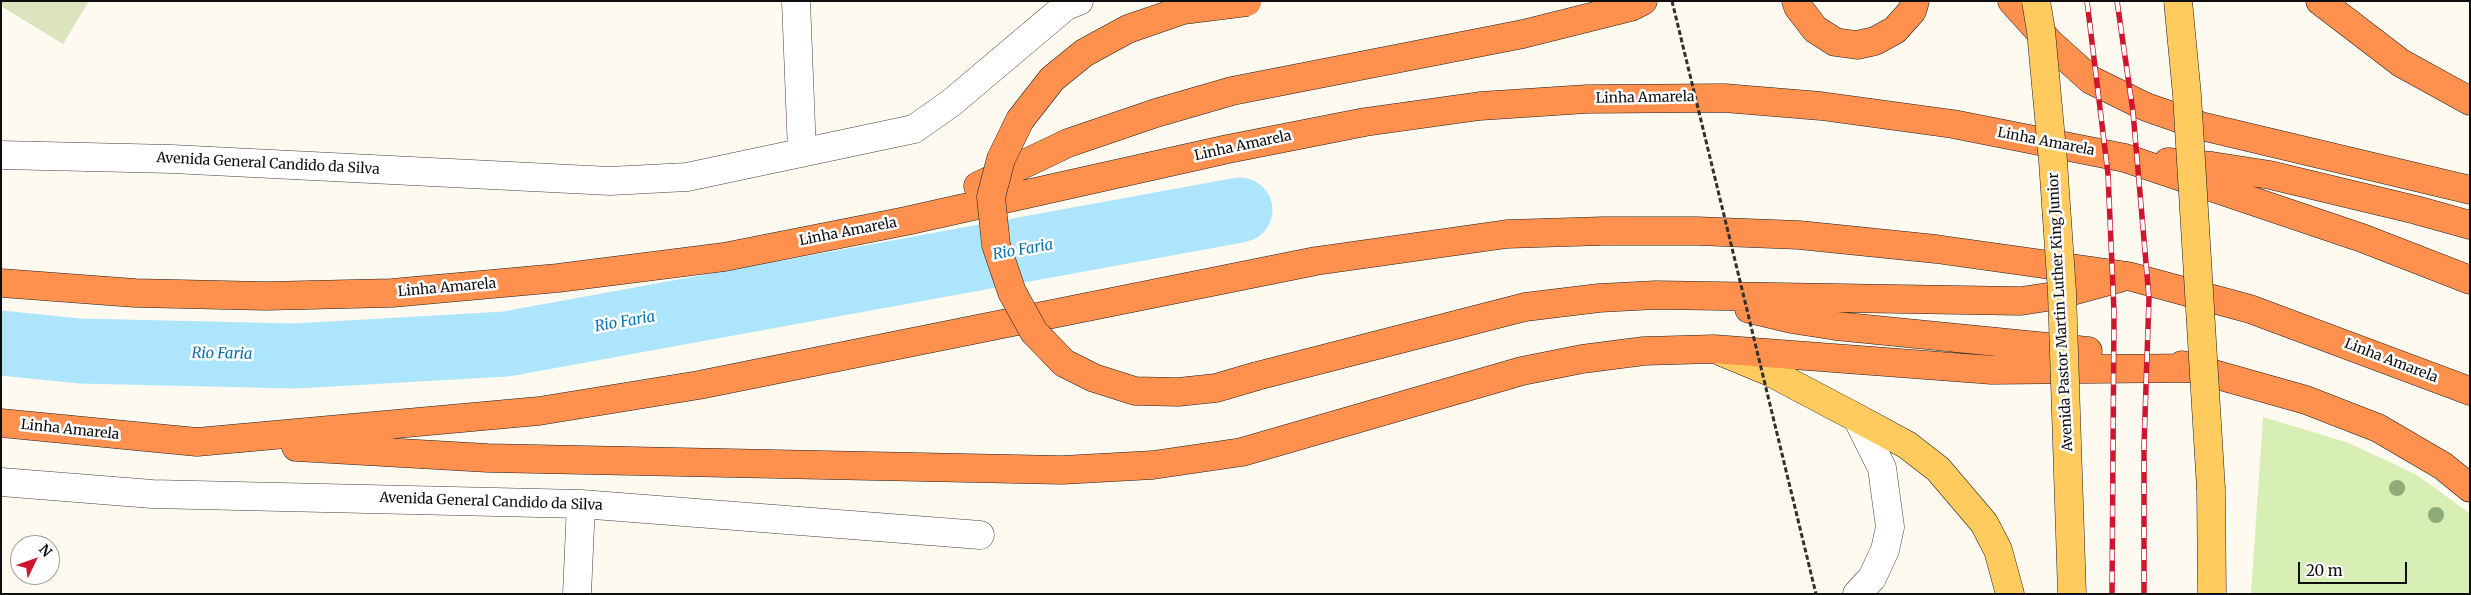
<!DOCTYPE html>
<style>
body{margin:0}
#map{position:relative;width:2471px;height:595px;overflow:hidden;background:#fffaef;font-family:Merriweather,serif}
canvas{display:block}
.frame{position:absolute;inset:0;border:2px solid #0e0e0e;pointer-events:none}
.north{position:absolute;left:10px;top:535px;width:50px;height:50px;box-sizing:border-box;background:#fff;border:1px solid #9f9f9f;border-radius:50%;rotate:48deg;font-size:14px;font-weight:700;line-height:20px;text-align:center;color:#0e0e0e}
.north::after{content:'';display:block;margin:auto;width:18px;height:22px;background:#ce162e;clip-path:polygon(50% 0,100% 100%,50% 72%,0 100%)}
.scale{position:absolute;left:2298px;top:562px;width:109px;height:22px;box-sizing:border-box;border:2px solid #0e0e0e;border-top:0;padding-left:6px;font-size:15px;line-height:18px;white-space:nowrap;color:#0e0e0e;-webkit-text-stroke:4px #fff;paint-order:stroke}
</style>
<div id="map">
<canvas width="2471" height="595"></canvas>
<div class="frame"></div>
<div class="north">N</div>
<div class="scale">20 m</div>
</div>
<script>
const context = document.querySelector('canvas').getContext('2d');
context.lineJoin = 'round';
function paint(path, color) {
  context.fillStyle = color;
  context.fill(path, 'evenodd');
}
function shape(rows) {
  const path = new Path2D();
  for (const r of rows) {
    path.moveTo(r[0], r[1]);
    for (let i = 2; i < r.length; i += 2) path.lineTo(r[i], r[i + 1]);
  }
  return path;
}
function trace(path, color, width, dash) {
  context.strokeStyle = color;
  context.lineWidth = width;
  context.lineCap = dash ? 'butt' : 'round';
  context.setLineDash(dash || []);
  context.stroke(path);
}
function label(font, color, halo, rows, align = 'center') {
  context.font = font + ' Merriweather,serif';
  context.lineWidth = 5;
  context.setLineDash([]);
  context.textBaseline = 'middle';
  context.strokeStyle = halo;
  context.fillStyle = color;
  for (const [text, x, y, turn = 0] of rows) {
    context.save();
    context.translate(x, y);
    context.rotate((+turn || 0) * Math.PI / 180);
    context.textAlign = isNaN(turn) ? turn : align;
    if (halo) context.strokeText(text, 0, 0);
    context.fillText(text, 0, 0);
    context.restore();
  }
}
const green = shape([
 [2263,417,2349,443,2417,475,2465,510,2470,514,2470,594,2251,594]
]);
const cemetery = shape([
 [1,1,89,1,63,44,1,6]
]);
const river = shape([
 [1,343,80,351,295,356,506,344,1240,210]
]);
const minor = shape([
 [796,1,802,152],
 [1,155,172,159,610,181,687,177,914,129,951,103,1066,6,1079,1],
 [1,482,152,494,581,504,980,535],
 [577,594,581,504],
 [1857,594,1872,578,1885,550,1890,527,1882,468,1857,418]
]);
const major = shape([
 [1722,352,1768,371,1857,418,1907,445,1938,469,1984,523,1998,550,2010,594],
 [2211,489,2212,594]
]);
const highway = shape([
 [1796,1,1798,7,1815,29,1835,42,1857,45,1875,41,1895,30,1912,11,1915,1],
 [2012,1,2050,43,2091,80,2146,107,2201,126,2470,190],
 [2320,1,2401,63,2470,101],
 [2168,162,2212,166,2270,175,2416,210,2470,225],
 [978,186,1068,143,1156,113,1232,91,1523,34,1631,7,1643,1],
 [1,283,135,293,266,296,392,293,558,278,724,257,906,221,1228,149,1365,122,1480,106,1587,99,1724,98,1821,106,1953,124,2125,158,2362,238,2470,280],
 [1749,309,1791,319,1836,326,2088,351],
 [2182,365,2306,400,2378,428,2443,466,2470,488],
 [1257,376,1525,307,1599,298,1656,295,2021,301,2054,296,2120,278],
 [1,423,197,442,539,411,699,385,1316,261,1507,234,1604,231,1696,231,1799,235,1936,249,2128,276,2250,309,2470,391],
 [296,447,488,458,1062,470,1153,465,1242,452,1522,371,1582,359,1644,351,1714,349,1992,370,2194,368]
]);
const rail = shape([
 [2087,1,2108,174,2114,311,2112,594],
 [2117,1,2133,112,2149,298,2144,446,2144,594]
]);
const pathBridge = shape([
 [1672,1,1816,594]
]);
const majorBridge = shape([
 [2036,1,2041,31,2053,161,2062,292,2072,594],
 [2178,1,2187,95,2211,489]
]);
const highwayBridge = shape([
 [1247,2,1183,10,1128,29,1084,53,1052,79,1020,120,1001,159,991,197,996,245,1012,292,1034,332,1064,363,1094,378,1135,391,1178,392,1216,388,1257,376]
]);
const trees = [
 [2397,488],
 [2436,515]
];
const streetNames = [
 ["Linha Amarela",1645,98,-1],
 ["Linha Amarela",2046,142,11],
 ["Linha Amarela",1243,146,-12],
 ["Avenida General Candido da Silva",268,164,3],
 ["Linha Amarela",848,232,-11],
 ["Linha Amarela",447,288,-5],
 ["Avenida Pastor Martin Luther King Junior",2061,312,-93],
 ["Linha Amarela",2391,361,21],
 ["Linha Amarela",70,430,6],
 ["Avenida General Candido da Silva",491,502,2]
];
const waterNames = [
 ["Rio Faria",1023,250,-10],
 ["Rio Faria",625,322,-10],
 ["Rio Faria",222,354,1]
];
paint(green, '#d7eeb4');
paint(cemetery, '#dbe4bd');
trace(river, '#ade5fd', 65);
trace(minor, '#414141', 29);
trace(major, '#1f1f1f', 29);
trace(highway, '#1f1f1f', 29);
trace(minor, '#fff', 28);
trace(major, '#ffcb5f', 28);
trace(highway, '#ff904d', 28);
trace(rail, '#ce162e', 5.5);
trace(rail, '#fff', 4, [11]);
trace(majorBridge, '#1f1f1f', 29, []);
trace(highwayBridge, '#1f1f1f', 29, []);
trace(pathBridge, '#303030', 3, [5, 2.5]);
trace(majorBridge, '#ffcb5f', 28);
trace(highwayBridge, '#ff904d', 28);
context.fillStyle = '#8dac78';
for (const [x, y] of trees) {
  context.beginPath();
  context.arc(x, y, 8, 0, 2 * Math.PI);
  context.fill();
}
label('14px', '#0e0e0e', '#fff', streetNames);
label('italic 15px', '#0973ae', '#fff', waterNames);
</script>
